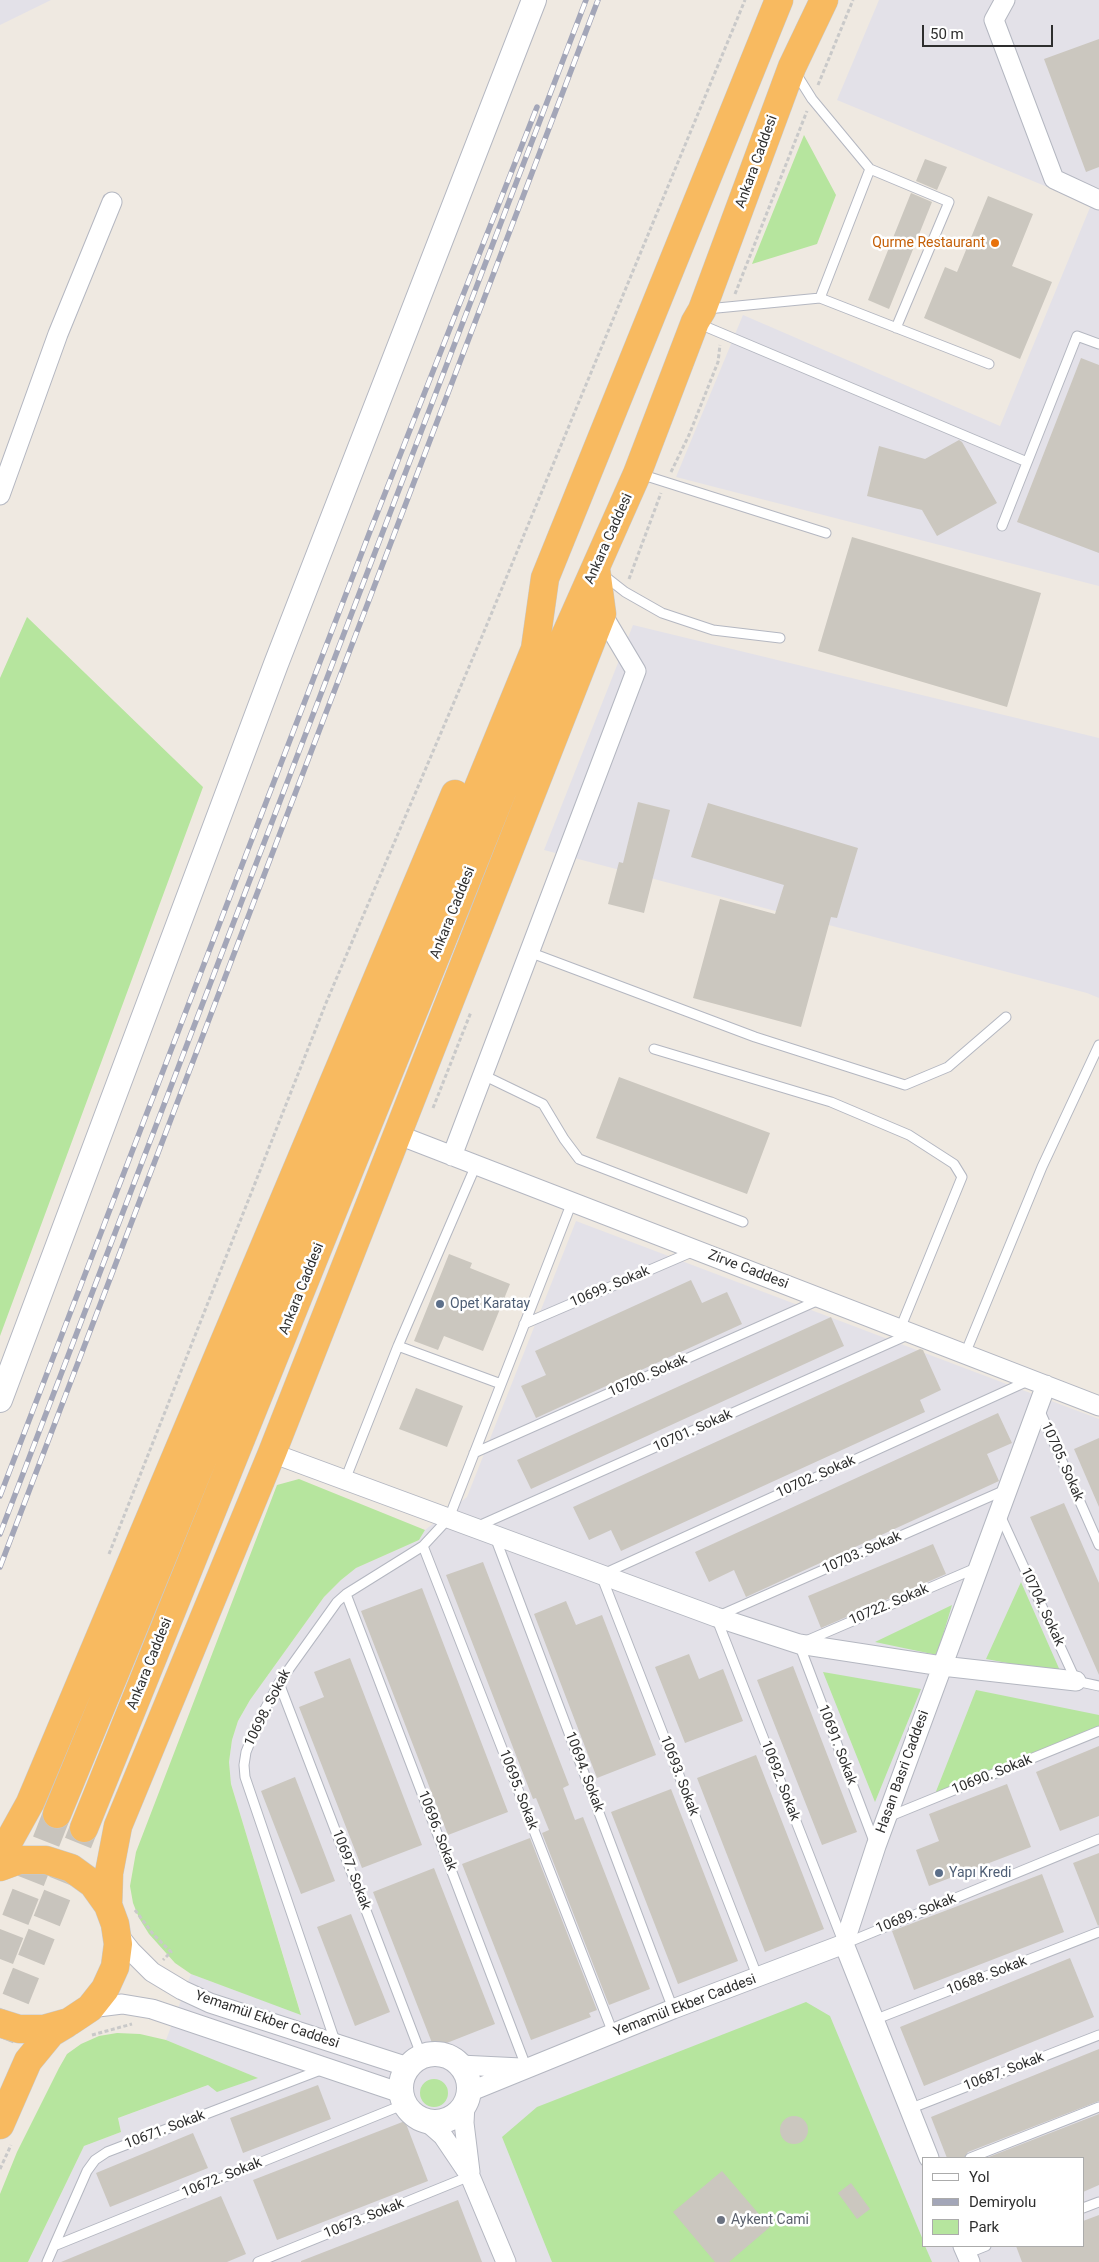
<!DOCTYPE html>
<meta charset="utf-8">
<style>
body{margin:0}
#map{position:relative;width:1099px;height:2262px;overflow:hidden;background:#efe9e1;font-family:Roboto,sans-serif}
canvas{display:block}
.legend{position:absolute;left:922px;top:2157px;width:162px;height:90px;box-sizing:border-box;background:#fff;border:1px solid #ababab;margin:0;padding:6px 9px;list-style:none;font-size:15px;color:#2e2e2e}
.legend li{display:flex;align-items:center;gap:10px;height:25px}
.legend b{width:25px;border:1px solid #ababab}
.scale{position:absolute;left:922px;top:25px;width:131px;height:22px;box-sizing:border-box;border:2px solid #2e2e2e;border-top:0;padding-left:6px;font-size:15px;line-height:18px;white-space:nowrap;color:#2e2e2e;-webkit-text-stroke:4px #fff;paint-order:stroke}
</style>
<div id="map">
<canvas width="1099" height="2262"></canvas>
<ul class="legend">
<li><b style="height:6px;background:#fff"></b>Yol</li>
<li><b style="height:6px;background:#a3a6b8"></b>Demiryolu</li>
<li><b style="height:14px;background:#b6e59e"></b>Park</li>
</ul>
<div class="scale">50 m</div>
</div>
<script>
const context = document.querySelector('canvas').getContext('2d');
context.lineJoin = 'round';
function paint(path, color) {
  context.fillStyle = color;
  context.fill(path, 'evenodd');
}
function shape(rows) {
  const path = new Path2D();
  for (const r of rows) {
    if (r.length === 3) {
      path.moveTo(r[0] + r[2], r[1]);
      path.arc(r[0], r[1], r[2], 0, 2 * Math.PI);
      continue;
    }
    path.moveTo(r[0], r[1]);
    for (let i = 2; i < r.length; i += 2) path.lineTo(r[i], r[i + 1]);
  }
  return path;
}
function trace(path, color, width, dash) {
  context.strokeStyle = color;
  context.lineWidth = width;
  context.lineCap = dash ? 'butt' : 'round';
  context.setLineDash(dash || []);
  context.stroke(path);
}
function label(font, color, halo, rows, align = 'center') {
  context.font = font + ' Roboto,sans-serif';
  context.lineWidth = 5;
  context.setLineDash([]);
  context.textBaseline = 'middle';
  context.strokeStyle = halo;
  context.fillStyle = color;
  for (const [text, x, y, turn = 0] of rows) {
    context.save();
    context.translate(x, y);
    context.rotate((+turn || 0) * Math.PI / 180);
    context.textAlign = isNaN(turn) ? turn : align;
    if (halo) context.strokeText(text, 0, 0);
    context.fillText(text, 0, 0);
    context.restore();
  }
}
const industrial = shape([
 [0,0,51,0,0,25],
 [879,0,1099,0,1099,586,676,477,743,315,1000,426,1091,205,837,100],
 [633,625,1099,738,1099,998,1087,993,544,850],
 [576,1221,1099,1419,1099,2262,28,2262,84,2146,121,2132,118,2118,208,2085,257,2078,166,2040,191,1974,301,2014,231,1784,229,1762,232,1740,238,1721,250,1700,324,1597,341,1580,356,1568,419,1540,425,1530,467,1497],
 [923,2158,1083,2158,1083,2246,923,2246]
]);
const green = shape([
 [804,135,836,195,817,244,752,264],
 [27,617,203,787,0,1336,0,678],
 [299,1479,425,1530,419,1540,356,1568,341,1580,324,1597,250,1700,238,1721,232,1740,229,1762,231,1784,301,2015,191,1974,175,1963,149,1934,139,1918,133,1903,130,1886,136,1852,277,1485],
 [1021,1582,1061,1673,986,1659],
 [952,1605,937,1655,875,1642],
 [823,1672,921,1689,875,1802],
 [976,1690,1099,1715,1099,1727,935,1794],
 [806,2002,830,2016,923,2240,923,2246,925,2246,932,2262,552,2262,502,2137,537,2107],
 [117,2033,140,2034,166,2040,258,2078,217,2092,208,2085,118,2118,121,2132,84,2146,28,2262,0,2262,0,2194,17,2152,59,2068,67,2054,81,2044,99,2036],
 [434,2093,14]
]);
const building = shape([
 [1099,39,1099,167,1086,172,1044,59],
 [925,159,947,167,937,190,916,181],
 [911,193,932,202,889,309,868,300],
 [988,196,1033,214,1012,266,1052,282,1020,359,924,318,945,267,957,272],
 [1081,358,1099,365,1099,553,1017,522],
 [959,440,962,442,997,503,937,536,922,510,867,496,879,446,925,459],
 [852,537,1041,593,1007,707,818,651],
 [638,802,670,810,644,913,608,904,619,862,623,863],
 [708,803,858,848,837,918,831,917,801,1027,693,998,720,899,775,914,784,885,691,857],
 [619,1077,770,1133,747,1194,596,1138],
 [449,1254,472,1263,470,1268,510,1284,483,1351,444,1336,438,1350,414,1341],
 [691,1280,702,1303,727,1292,742,1324,536,1418,521,1386,546,1375,535,1351],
 [831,1317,844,1346,531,1489,517,1460],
 [920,1349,923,1350,941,1390,920,1400,925,1412,621,1551,611,1530,589,1540,573,1507],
 [416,1388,463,1406,447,1447,399,1429],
 [998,1413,1012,1443,987,1454,999,1481,746,1597,734,1570,709,1582,695,1552],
 [1099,1438,1099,1507,1074,1449],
 [1064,1503,1099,1583,1099,1675,1030,1517],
 [933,1544,946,1574,821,1628,808,1596],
 [483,1562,569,1785,563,1788,575,1820,583,1817,650,1989,609,2005,542,1833,549,1830,536,1798,533,1799,446,1575],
 [422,1588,508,1812,448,1835,361,1611],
 [566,1601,576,1625,602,1615,656,1755,597,1778,534,1614],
 [689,1654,699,1679,723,1669,743,1721,685,1743,655,1667],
 [350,1658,422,1845,362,1868,299,1707,324,1697,314,1672],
 [793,1666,857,1832,822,1845,757,1680],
 [1099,1746,1099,1816,1060,1831,1036,1772],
 [756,1755,824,1929,765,1952,697,1778],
 [295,1777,335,1881,301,1894,261,1791],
 [1007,1784,1031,1847,929,1886,916,1850,939,1841,929,1814],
 [671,1789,738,1961,678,1984,611,1812],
 [530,1838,597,2010,589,2013,591,2017,531,2040,462,1864],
 [1099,1853,1099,1925,1098,1926,1073,1863],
 [434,1868,495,2024,434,2048,373,1892],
 [1042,1874,1064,1932,914,1990,892,1931],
 [351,1914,390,2012,355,2026,317,1927],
 [1070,1958,1094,2017,924,2086,900,2027],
 [1099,2049,1099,2101,968,2152,964,2158,947,2158,931,2117],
 [318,2085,331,2119,243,2153,230,2118],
 [1099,2114,1099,2185,1083,2192,1083,2158,986,2158],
 [794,2130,14],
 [405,2121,428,2181,277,2240,253,2180],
 [193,2133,208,2168,110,2207,96,2173],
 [722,2171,770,2227,729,2262,715,2262,673,2212],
 [851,2183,870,2209,857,2219,838,2193],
 [221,2196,246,2254,227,2262,61,2262],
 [458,2200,482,2262,301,2262,301,2261],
 [1099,2215,1099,2262,1022,2262,1016,2246,1083,2246,1083,2221]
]);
const trunkTunnel = shape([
 [0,1959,57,1814],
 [0,2038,84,1828]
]);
const path = shape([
 [818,85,853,0],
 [735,294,807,111],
 [671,472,689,435,718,362,720,345],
 [629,579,661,493],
 [433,1108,471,1012],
 [109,1554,326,1003,483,634,745,0],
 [135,1910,153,1934,171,1952,163,1960],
 [92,2035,132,2024],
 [0,2169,11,2145]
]);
const service = shape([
 [870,169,949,202,896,328],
 [820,298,989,364],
 [707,309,820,298,870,169,812,99,795,72],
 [697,323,1027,462],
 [640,474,826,533],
 [1002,526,1077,336,1099,344],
 [602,574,625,592,662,613,713,630,780,638],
 [529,952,755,1037,905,1085,948,1067,1006,1017],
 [654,1049,831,1102,909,1135,954,1164,962,1177,900,1329],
 [483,1075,543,1104,564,1139,579,1159,743,1222],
 [476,1165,398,1346,501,1384],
 [524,1324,694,1251],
 [965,1354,1042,1167,1099,1045],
 [1039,1409,1099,1545],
 [474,1453,819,1300],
 [345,1480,398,1346],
 [1005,1490,716,1617,844,1944,1099,1839],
 [1000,1515,1076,1681,1099,1686],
 [476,1527,910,1334],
 [495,1537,673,2009],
 [423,1546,613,2033],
 [346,1594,527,2069],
 [279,1683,422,2057],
 [888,1817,1099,1731],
 [875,1844,799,1644,976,1568],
 [758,1978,601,1575,1028,1381],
 [874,2020,1099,1932],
 [336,2044,245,1777,244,1765,246,1752,258,1722,279,1683,337,1602,346,1594,423,1546,449,1518,572,1202],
 [909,2109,1099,2035],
 [970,2158,1099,2107],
 [1083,2208,1099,2202],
 [54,2246,87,2171,95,2160,107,2152,323,2069],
 [966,2254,986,2246],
 [47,2262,54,2246,405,2104],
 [258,2262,470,2176]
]);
const minor = shape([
 [1005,0,994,20,1054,179,1099,200],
 [0,495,58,334,112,202],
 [396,1134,1099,1406],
 [452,1156,636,671,602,614],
 [272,1453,716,1617,799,1644,942,1666,1076,1681],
 [116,1932,131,1951,152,1972,182,1990,210,2003,408,2067],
 [90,2008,122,2004,152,2009,401,2093],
 [460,2065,521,2068],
 [469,2092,673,2009,844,1944],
 [465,2104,464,2123,470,2172],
 [426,2121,443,2136,470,2176,506,2262],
 [929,2158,844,1944,876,1846,1046,1385],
 [963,2246,970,2262]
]);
const tertiary = shape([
 [0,1400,276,664,534,0],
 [435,2088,34]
]);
const trunk = shape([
 [57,1814,535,649,545,578,779,0],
 [84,1828,562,643,637,474,695,322,702,310,792,67,824,0],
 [0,1857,30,1803,455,794],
 [0,1867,19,1860,46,1860,71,1868,93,1884,108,1905,115,1924,118,1944,115,1967,105,1989,90,2008,69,2022,44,2029,19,2029,0,2023],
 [108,1905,109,1873,118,1826,272,1453,602,614,596,569],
 [0,2125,28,2061,51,2033,66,2024]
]);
const rail = shape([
 [0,1496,369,534,537,107],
 [0,1534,586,0],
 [0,1567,598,0]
]);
const markers = [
 [995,243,5,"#e8710a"],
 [440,1304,5,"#5c6f8a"],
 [939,1873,5,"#5c6f8a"],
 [721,2220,5,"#6b7280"]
];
const streetNames = [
 ["Ankara Caddesi",757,162,-70],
 ["Ankara Caddesi",609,539,-66],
 ["Ankara Caddesi",453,913,-68],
 ["Zirve Caddesi",748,1270,21],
 ["10699. Sokak",610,1287,-23],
 ["Ankara Caddesi",302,1289,-68],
 ["10700. Sokak",648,1376,-24],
 ["10701. Sokak",693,1431,-24],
 ["10705. Sokak",1062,1462,66],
 ["10702. Sokak",816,1477,-24],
 ["10703. Sokak",862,1553,-24],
 ["10722. Sokak",889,1605,-23],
 ["10704. Sokak",1042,1607,65],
 ["Ankara Caddesi",150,1664,-68],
 ["10698. Sokak",268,1708,-63],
 ["10691. Sokak",837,1745,69],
 ["10694. Sokak",584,1772,69],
 ["Hasan Basri Caddesi",903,1772,-70],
 ["10690. Sokak",992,1775,-22],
 ["10693. Sokak",679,1776,69],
 ["10692. Sokak",780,1781,69],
 ["10695. Sokak",518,1790,69],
 ["10696. Sokak",437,1831,69],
 ["10697. Sokak",351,1870,69],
 ["10689. Sokak",916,1914,-22],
 ["10688. Sokak",987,1976,-21],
 ["Yemamül Ekber Caddesi",685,2006,-21],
 ["Yemamül Ekber Caddesi",267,2020,19],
 ["10687. Sokak",1004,2072,-21],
 ["10671. Sokak",165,2130,-21],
 ["10672. Sokak",222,2178,-22],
 ["10673. Sokak",364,2219,-22]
];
const foodNames = [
 ["Qurme Restaurant",985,243]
];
const serviceNames = [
 ["Opet Karatay",450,1304],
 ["Yapı Kredi",949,1873]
];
const worshipNames = [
 ["Aykent Cami",731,2220]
];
paint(industrial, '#e3e1e8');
paint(green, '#b6e59e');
paint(building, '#cbc7bf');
trace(trunkTunnel, '#c8c4bd', 28, [28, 14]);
trace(service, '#b4b7c1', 11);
trace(minor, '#b4b7c1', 21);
trace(tertiary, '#b4b7c1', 26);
trace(trunk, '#c9c9c9', 29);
trace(path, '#c9c9c9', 3, [4, 2.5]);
trace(service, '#fff', 9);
trace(minor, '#fff', 19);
trace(tertiary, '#fff', 24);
trace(trunk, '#f8ba60', 28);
trace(rail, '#a3a6b8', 5.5);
trace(rail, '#fff', 4, [11]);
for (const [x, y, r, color] of markers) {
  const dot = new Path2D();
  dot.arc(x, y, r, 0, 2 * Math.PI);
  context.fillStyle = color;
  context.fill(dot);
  trace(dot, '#fff', 2);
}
label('14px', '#2e2e2e', '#fff', streetNames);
label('14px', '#c56008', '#fff', foodNames, 'right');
label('14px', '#4e5e75', '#fff', serviceNames, 'left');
label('14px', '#5b616d', '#fff', worshipNames, 'left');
</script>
